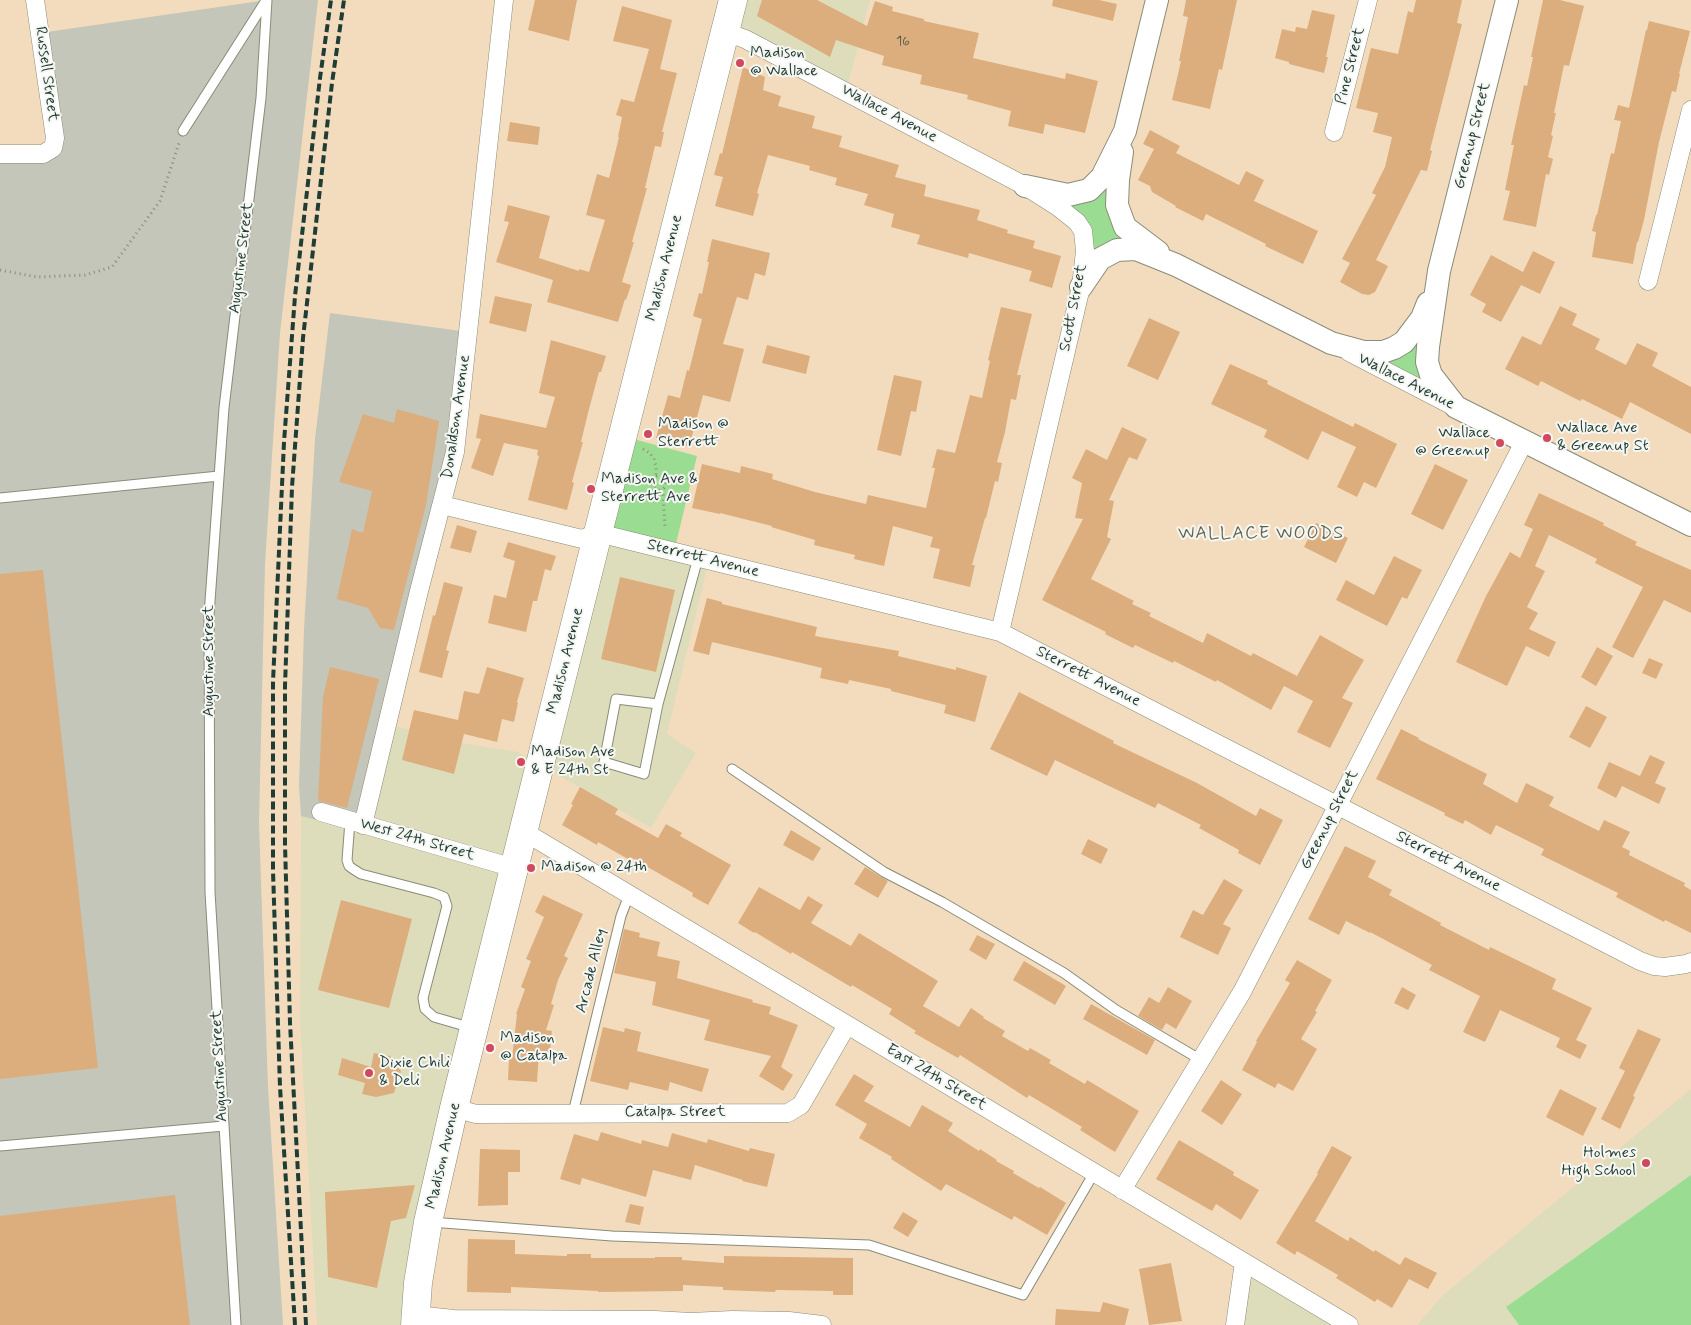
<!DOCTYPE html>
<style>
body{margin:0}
canvas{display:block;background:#f3dcbd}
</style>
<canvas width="1691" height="1325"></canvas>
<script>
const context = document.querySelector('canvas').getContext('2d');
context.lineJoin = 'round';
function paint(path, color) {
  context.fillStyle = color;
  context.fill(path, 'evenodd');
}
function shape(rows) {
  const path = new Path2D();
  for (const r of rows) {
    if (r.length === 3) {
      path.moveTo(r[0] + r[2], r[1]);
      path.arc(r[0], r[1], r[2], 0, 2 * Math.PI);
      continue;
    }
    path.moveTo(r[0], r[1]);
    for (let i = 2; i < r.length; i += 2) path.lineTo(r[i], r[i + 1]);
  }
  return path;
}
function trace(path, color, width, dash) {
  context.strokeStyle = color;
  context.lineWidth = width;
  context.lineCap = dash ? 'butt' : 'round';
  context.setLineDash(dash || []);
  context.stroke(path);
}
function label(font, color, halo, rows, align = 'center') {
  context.font = font + ' Mynerve,sans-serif';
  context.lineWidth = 4;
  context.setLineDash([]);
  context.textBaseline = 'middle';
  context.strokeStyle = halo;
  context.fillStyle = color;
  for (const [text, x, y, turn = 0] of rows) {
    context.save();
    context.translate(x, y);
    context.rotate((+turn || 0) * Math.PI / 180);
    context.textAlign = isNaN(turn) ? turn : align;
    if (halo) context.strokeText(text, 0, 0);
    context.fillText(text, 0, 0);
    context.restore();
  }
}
const built = shape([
 [733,0,870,0,846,92,725,32],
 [598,533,709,560,667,734,696,753,651,828,540,765,415,1325,317,1325,300,1022,301,816,364,832,388,724,462,743,518,752,539,765],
 [1691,1089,1691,1325,1417,1325,1443,1295],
 [1244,1262,1349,1325,1235,1325]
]);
const industrial = shape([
 [267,0,318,0,280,333,265,564,259,823,268,1087,283,1325,0,1325,0,154,53,148,40,33],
 [330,313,468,332,455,452,364,832,301,816,299,785,304,629,315,439]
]);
const green = shape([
 [1102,177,1117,205,1144,243,1085,251,1050,191],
 [1420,332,1431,386,1380,362],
 [622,436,697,456,674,552,598,533],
 [1691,1175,1691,1325,1519,1325,1506,1307]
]);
const building = shape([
 [535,0,577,0,569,41,528,30],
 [762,0,817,0,867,26,875,1,893,7,892,11,924,19,924,21,979,33,973,58,1065,79,1066,73,1098,81,1085,133,1045,124,1043,134,1008,126,1011,111,967,99,968,95,920,84,922,75,882,65,884,56,836,40,830,57,757,16],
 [1053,0,1099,0,1117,4,1113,21,1052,6],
 [1186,0,1237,0,1222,70,1219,69,1210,109,1172,100,1181,61,1179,61,1188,17,1183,16],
 [1416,0,1462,0,1457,23,1462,24,1430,150,1432,151,1427,171,1421,170,1376,260,1388,266,1375,292,1369,295,1362,294,1340,282,1350,263,1342,259,1376,195,1372,193,1385,167,1392,137,1373,132,1378,113,1356,108,1371,48,1398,54,1408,11,1413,13],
 [1543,0,1560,0,1584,6,1569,66,1564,65,1554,113,1556,113,1551,135,1553,136,1548,157,1553,159,1549,175,1546,174,1536,227,1503,220,1510,191,1505,190,1514,145,1511,145,1524,85,1527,86,1533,57,1531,57],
 [622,6,672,20,660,69,677,73,662,132,664,132,661,147,655,146,645,188,647,188,632,242,634,242,622,282,631,285,626,300,625,299,618,322,547,302,553,280,496,262,509,222,504,221,508,205,550,216,539,258,579,271,579,269,589,272,605,220,586,215,597,174,609,178,619,137,618,137,622,117,616,115,621,99,634,102,649,49,613,41],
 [1312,10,1335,15,1326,57,1328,57,1324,73,1289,64,1289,62,1275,58,1282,29,1295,32,1296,27,1307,29],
 [1649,21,1690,31,1679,74,1680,74,1676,92,1672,91,1659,142,1644,220,1638,242,1637,242,1633,264,1592,257,1596,232,1592,231,1596,215,1597,215,1611,153,1614,154,1621,121,1614,120,1618,105,1629,108,1646,30,1647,30],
 [743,67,765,77,763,90,781,96,778,106,815,116,812,128,842,136,839,147,899,165,895,177,926,185,924,196,980,210,977,220,1008,230,1007,233,1035,241,1033,248,1061,256,1052,288,1029,281,1032,271,969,253,968,258,917,244,920,235,891,227,894,214,864,205,868,194,835,185,837,178,809,170,810,166,768,155,757,193,759,194,753,216,715,206,723,177,714,175,720,153,722,154],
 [510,122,540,127,538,145,507,141],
 [1150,130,1180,146,1176,153,1239,185,1246,171,1264,180,1254,201,1318,231,1303,264,1265,246,1266,244,1206,214,1203,221,1175,207,1176,206,1152,192,1150,186,1138,180,1154,149,1143,144],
 [712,239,770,253,765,276,755,273,748,300,737,297,723,344,744,349,730,402,703,395,689,447,656,438,668,395,680,398,687,370,689,371,702,319,693,316,699,293,702,294,709,262,707,262],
 [1533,251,1555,262,1540,294,1521,285,1501,322,1482,312,1486,304,1470,295,1491,255,1523,272],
 [495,296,532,304,526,332,489,323],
 [1560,306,1577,314,1572,325,1600,339,1595,349,1626,365,1637,343,1658,353,1652,366,1691,387,1691,434,1630,402,1622,419,1582,399,1580,401,1541,381,1538,386,1505,369,1522,336,1541,345],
 [1001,307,1032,314,1017,375,1021,375,1016,400,1011,399,1005,432,997,462,1002,463,998,482,995,481,986,518,985,518,972,565,975,565,970,587,933,578,940,549,930,547,933,537,893,526,884,566,854,559,855,555,814,545,815,540,771,527,772,526,720,513,720,514,692,508,702,464,740,473,741,466,773,474,772,479,815,492,866,504,868,495,926,508,935,468,932,468,937,449,955,453,970,395,982,398,990,361,988,360],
 [1149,318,1180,332,1158,380,1127,366],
 [551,340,606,356,601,372,599,372,588,413,581,442,583,442,572,482,574,483,567,510,528,500,539,456,537,455,538,450,504,443,493,476,471,468,481,439,476,438,480,414,546,428,555,397,539,393],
 [767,345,810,356,806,374,762,363],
 [1230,364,1268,381,1267,384,1353,427,1355,423,1397,444,1376,488,1364,482,1357,497,1337,487,1356,447,1322,431,1308,460,1264,437,1267,430,1211,404],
 [894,375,922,381,916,412,911,411,901,456,877,450],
 [397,409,439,421,426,505,394,630,380,628,368,608,337,599,352,529,363,533,372,491,339,482,363,414,394,423],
 [1122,427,1147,439,1137,460,1129,457,1109,500,1114,501,1107,537,1111,539,1091,579,1134,601,1132,604,1151,613,1149,616,1203,643,1207,633,1251,656,1253,653,1297,676,1320,635,1364,660,1342,698,1353,703,1330,748,1297,732,1313,701,1284,686,1271,710,1217,680,1216,682,1174,661,1173,663,1135,645,1133,648,1105,634,1106,632,1042,600,1083,519,1075,518,1082,483,1072,478,1086,449,1107,460],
 [1435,464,1468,480,1443,530,1411,514],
 [1539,493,1604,523,1603,525,1637,542,1635,545,1691,570,1691,613,1664,600,1633,658,1612,647,1643,587,1595,563,1597,559,1549,535,1535,566,1545,571,1527,607,1538,613,1529,629,1556,642,1549,657,1526,646,1507,686,1456,662,1486,596,1510,552,1520,558,1533,529,1524,525],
 [1316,523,1348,538,1336,563,1304,547],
 [457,525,477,531,471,553,450,548],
 [508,542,556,556,551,571,545,569,537,601,533,601,526,632,488,623,494,595,506,598,515,561,503,557],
 [1394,556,1422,570,1407,599,1402,597,1387,626,1336,600,1346,580,1374,595],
 [43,570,98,1068,0,1079,0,574],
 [620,577,675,590,656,672,601,659],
 [444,582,463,587,446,650,449,651,442,678,419,672,433,615,435,616],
 [707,598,722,602,722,604,817,627,815,636,899,651,898,656,956,670,956,667,987,676,975,722,944,713,946,705,891,691,891,689,849,680,848,684,820,678,822,668,776,657,712,642,709,655,693,651],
 [1597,647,1613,656,1596,686,1581,677],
 [1649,658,1663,664,1656,679,1642,673],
 [330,667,379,679,347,808,318,801,323,697],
 [487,667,524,678,517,702,518,703,514,722,502,719,497,742,464,734,454,774,402,760,414,710,458,720,464,691,479,694],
 [1019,692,1114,741,1113,743,1197,783,1256,816,1260,808,1283,820,1260,865,1238,853,1239,850,1199,828,1201,825,1158,803,1155,808,1055,760,1047,776,990,749],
 [1586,706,1607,717,1590,748,1569,737],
 [1401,729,1419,738,1418,739,1487,774,1483,784,1517,803,1526,783,1554,797,1549,806,1599,831,1604,820,1630,832,1622,847,1630,851,1629,855,1685,883,1684,886,1691,890,1691,933,1665,920,1664,922,1616,897,1618,893,1541,855,1544,849,1496,825,1491,835,1465,820,1463,824,1444,815,1445,813,1376,779],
 [1650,755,1665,762,1655,783,1666,788,1659,804,1622,786,1616,798,1597,788,1609,762,1640,776],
 [580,787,618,809,615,814,658,838,666,824,682,833,680,836,731,865,708,905,692,896,693,893,630,857,628,859,598,842,597,845,562,825,573,805,571,804],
 [791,830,821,848,813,861,783,845],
 [1088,839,1108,849,1101,864,1081,854],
 [1345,846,1376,861,1368,877,1392,890,1389,895,1441,923,1440,925,1489,950,1490,947,1556,979,1552,989,1592,1008,1576,1040,1587,1045,1580,1059,1556,1047,1560,1038,1500,1010,1485,1042,1463,1032,1480,996,1429,970,1432,965,1370,932,1370,933,1346,921,1339,935,1308,919],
 [865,867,888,881,878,898,854,884],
 [1224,879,1243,890,1223,924,1231,928,1218,955,1180,937,1193,910,1203,915],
 [759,887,800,910,808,896,823,905,811,923,851,946,859,933,938,981,923,1006,959,1027,971,1008,984,1017,983,1018,1005,1031,1002,1036,1028,1051,1030,1048,1051,1060,1049,1063,1085,1084,1087,1080,1139,1111,1115,1152,1080,1130,1082,1127,1029,1095,1027,1098,960,1055,958,1058,914,1033,916,1031,889,1014,892,1009,852,985,851,987,792,952,791,954,755,932,754,933,738,923],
 [543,895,583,914,564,956,568,958,558,980,551,1004,554,1005,546,1030,552,1031,550,1052,539,1051,537,1082,508,1080,509,1058,512,1058,517,1014,516,1014,525,989,521,987,531,961,526,959,544,917,535,912],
 [341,900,412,919,389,1008,318,990],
 [624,929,640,933,639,937,660,942,657,956,680,961,677,978,753,1000,752,1002,771,1007,769,1014,798,1025,781,1067,793,1075,783,1091,759,1076,771,1056,704,1040,710,1020,652,1005,656,982,614,973],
 [977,935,995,944,986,960,969,950],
 [1297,960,1332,980,1315,1011,1317,1012,1301,1039,1317,1049,1293,1091,1278,1083,1275,1088,1242,1070,1257,1042,1256,1041,1290,983,1285,980],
 [1024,961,1066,986,1055,1005,1013,980],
 [1168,987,1192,1001,1176,1029,1166,1023,1162,1030,1138,1016,1149,997,1159,1003],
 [1402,987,1416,995,1408,1010,1394,1003],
 [1091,1004,1155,1040,1147,1055,1083,1019],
 [603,1027,624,1032,625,1028,641,1032,637,1051,709,1069,702,1092,670,1082,668,1091,630,1082,628,1090,590,1081],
 [1638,1029,1661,1039,1633,1096,1635,1097,1620,1129,1601,1119,1625,1071,1619,1068],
 [374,1053,390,1056,401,1071,394,1093,376,1097,362,1094,365,1083,338,1075,342,1058,371,1067],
 [854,1074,874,1086,864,1101,910,1127,922,1105,953,1123,948,1131,979,1151,980,1149,997,1160,996,1161,1014,1171,1013,1173,1039,1188,1040,1187,1066,1203,1047,1235,1014,1216,1012,1220,946,1184,941,1191,891,1159,892,1157,859,1138,867,1124,835,1105],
 [1221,1080,1242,1094,1222,1125,1201,1111],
 [1560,1089,1597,1108,1583,1136,1546,1117],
 [601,1132,641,1144,642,1140,668,1147,672,1133,707,1143,708,1139,749,1151,750,1148,775,1154,767,1187,742,1181,743,1180,695,1165,691,1180,653,1170,646,1197,582,1178,580,1185,560,1179,574,1134,598,1141],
 [1179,1140,1234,1172,1233,1175,1259,1190,1241,1220,1216,1204,1212,1211,1156,1179],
 [1332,1146,1352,1157,1315,1221,1348,1241,1350,1237,1374,1252,1375,1250,1400,1265,1405,1257,1437,1273,1428,1289,1409,1279,1392,1308,1377,1299,1375,1302,1336,1278,1338,1275,1297,1251,1295,1255,1276,1243,1318,1174,1317,1173],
 [480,1149,520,1150,520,1172,508,1172,508,1205,478,1206],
 [415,1185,406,1218,391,1221,377,1288,328,1277,325,1192],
 [175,1195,190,1325,0,1325,0,1216],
 [630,1204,644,1207,640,1225,625,1222],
 [903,1212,918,1221,908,1237,893,1228],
 [468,1239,515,1240,515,1254,567,1256,567,1254,591,1254,591,1258,655,1258,655,1257,682,1257,682,1260,724,1263,724,1256,853,1258,853,1295,833,1295,833,1291,776,1290,775,1292,723,1290,723,1287,683,1285,683,1291,598,1292,598,1291,511,1287,511,1293,467,1292],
 [1171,1263,1182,1321,1149,1325,1139,1269],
 [1103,1302,1129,1309,1125,1325,1055,1325,1056,1309,1100,1312]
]);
const path = shape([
 [0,270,37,277,85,275,112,267,160,201,179,143],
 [643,449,650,453,654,459,656,466,656,477],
 [659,483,7],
 [661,490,663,495,665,526]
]);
const service = shape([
 [183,131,265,2],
 [0,498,219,476],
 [658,704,616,699,604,762,644,774,658,704,698,558],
 [732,769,884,872,942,902,1064,973,1116,1010,1201,1060],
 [350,821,347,860,349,866,353,869,361,874,434,893,444,897,447,906,423,998,425,1009,434,1017,472,1028],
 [573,1113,621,916,629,895],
 [0,1146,224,1126],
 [431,1222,612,1236,869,1245,1023,1295,1094,1173],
 [236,1325,210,892,209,615,224,408,261,98,267,0]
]);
const minor = shape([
 [725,32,745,39,1025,186,1058,207,1077,222,1083,231,1085,251,1081,287,1000,632],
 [1334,132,1368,0],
 [0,154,43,154,53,148,55,138,35,0],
 [1648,281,1691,110],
 [1349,352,1453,406],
 [442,505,582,539,598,533,1000,632,1640,961,1654,966,1665,967,1686,964,1691,962],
 [321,812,514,868],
 [363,825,419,591,455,452,504,0],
 [523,831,1349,1325],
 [454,1108,476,1114,788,1113,801,1105,847,1025],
 [1122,1190,1242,992,1524,442],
 [415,1315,454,1319,655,1320,691,1322,732,1320,789,1321,822,1325],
 [1235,1325,1244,1262]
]);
const tertiary = shape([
 [1507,0,1439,271,1428,347,1427,362,1431,375,1456,407,1691,525],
 [1122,152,1118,180,1117,205,1125,227,1158,252],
 [1025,186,1068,195,1089,190,1102,177,1125,131,1157,0],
 [1081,287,1100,259,1117,250,1136,249,1176,265,1331,343,1364,352,1383,352,1394,348,1404,342,1422,318,1428,303]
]);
const primary = shape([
 [415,1325,418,1283,428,1222,454,1108,598,533,733,0]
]);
const rail = shape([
 [295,1325,280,1087,273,871,273,682,284,442,295,296,320,78,331,0],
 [306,1325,290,1023,285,844,285,686,292,487,303,338,332,83,344,0]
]);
const markers = [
 [740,63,5,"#d1495b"],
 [648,434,5,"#d1495b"],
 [1547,438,5,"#d1495b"],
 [1500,443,5,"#d1495b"],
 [591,489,5,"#d1495b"],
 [521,762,5,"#d1495b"],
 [531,868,5,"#d1495b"],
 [490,1048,5,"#d1495b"],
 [369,1073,5,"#d1495b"],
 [1646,1163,5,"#d1495b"]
];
const numberNames = [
 ["16",903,42]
];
const poiNames = [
 ["Madison",750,54],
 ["@ Wallace",750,72],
 ["Madison @",658,425],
 ["Sterrett",658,443],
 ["Wallace Ave",1557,429],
 ["& Greenup St",1557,447],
 ["Wallace",1490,434,"right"],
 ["@ Greenup",1490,452,"right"],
 ["Madison Ave &",601,480],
 ["Sterrett Ave",601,498],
 ["Madison Ave",531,753],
 ["& E 24th St",531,771],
 ["Madison @ 24th",541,868],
 ["Madison",500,1039],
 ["@ Catalpa",500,1057],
 ["Dixie Chili",379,1064],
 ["& Deli",379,1082],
 ["Holmes",1636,1154,"right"],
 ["High School",1636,1172,"right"]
];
const streetNames = [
 ["Pine Street",1351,66,-76],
 ["Russell Street",46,74,82],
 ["Wallace Avenue",889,114,28],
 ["Greenup Street",1473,136,-76],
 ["Augustine Street",242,258,-83],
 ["Madison Avenue",665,268,-76],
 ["Scott Street",1074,308,-79],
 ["Wallace Avenue",1406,382,27],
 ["Donaldson Avenue",457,417,-82],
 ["Sterrett Avenue",703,559,14],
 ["Augustine Street",210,661,-90],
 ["Madison Avenue",566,661,-76],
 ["Sterrett Avenue",1088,677,27],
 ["Greenup Street",1330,820,-63],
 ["West 24th Street",417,840,16],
 ["Sterrett Avenue",1448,862,27],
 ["Arcade Alley",592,971,-76],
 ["Augustine Street",220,1066,-93],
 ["East 24th Street",936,1078,31],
 ["Catalpa Street",675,1113],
 ["Madison Avenue",444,1156,-77]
];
const neighbourhoodNames = [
 ["WALLACE WOODS",1261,534]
];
paint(built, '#deddbb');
paint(industrial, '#c3c6b9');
paint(green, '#9bdc93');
paint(building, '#dcae7d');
trace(service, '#898c78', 11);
trace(minor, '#898c78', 19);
trace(tertiary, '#898c78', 24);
trace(primary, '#898c78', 29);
trace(path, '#898c78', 3, [1, 4]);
trace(service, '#fff', 9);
trace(minor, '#fff', 18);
trace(tertiary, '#fff', 22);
trace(primary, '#fff', 28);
trace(rail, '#1f3d34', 4, [8, 4]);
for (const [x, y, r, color] of markers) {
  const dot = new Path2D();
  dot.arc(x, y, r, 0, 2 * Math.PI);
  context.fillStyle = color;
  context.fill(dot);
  trace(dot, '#f6f6f2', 2);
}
label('14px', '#4e5946', null, numberNames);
label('16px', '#1f3d34', '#f6f6f2', poiNames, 'left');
label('16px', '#1f3d34', '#f6f6f2', streetNames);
context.letterSpacing = '1px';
label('18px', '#61654e', '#f6f6f2', neighbourhoodNames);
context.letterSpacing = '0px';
</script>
